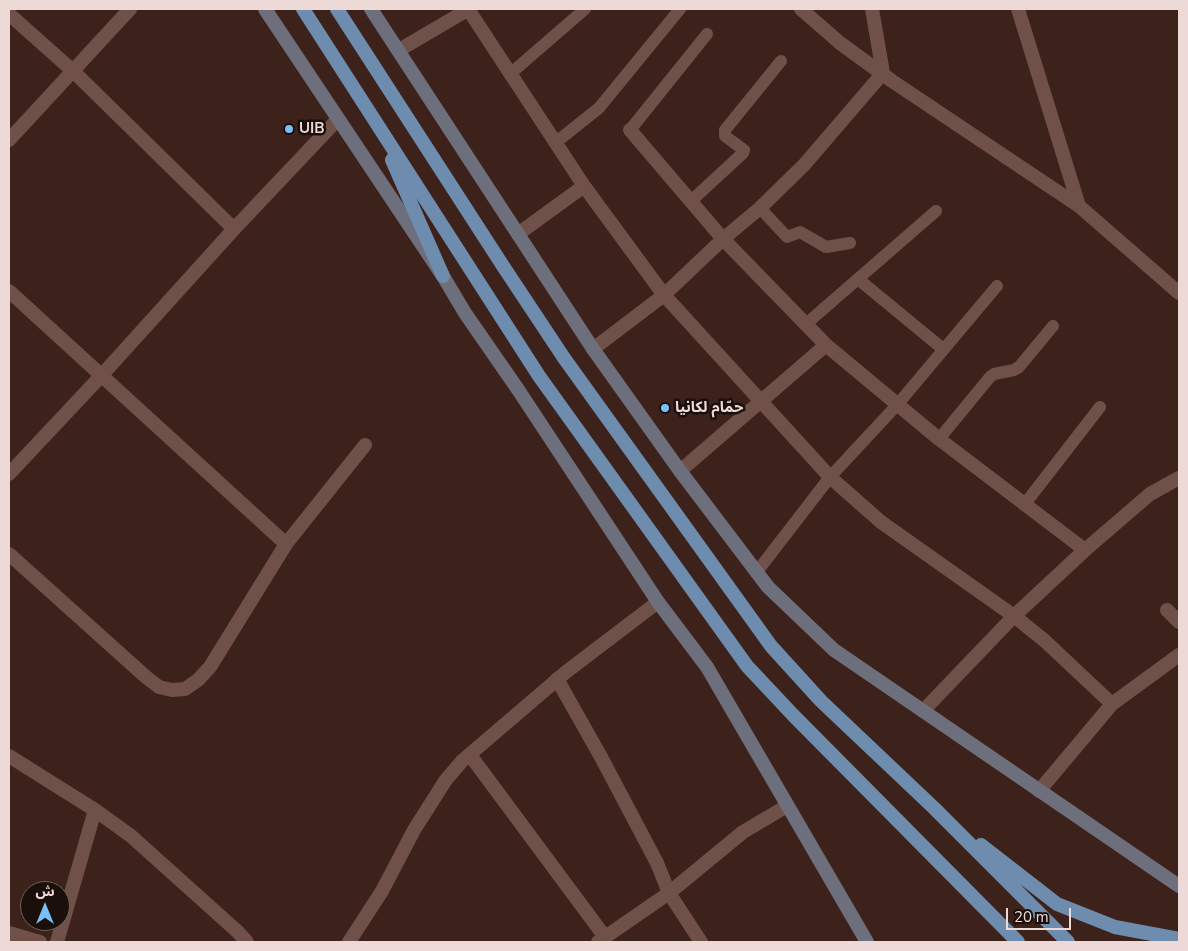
<!DOCTYPE html>
<meta charset="utf-8">
<style>
body{margin:0}
#map{position:relative;width:1188px;height:951px;overflow:hidden;background:#3d221c;font-family:"Nunito Sans","Noto Sans Arabic",sans-serif}
canvas{display:block}
.frame{position:absolute;inset:0;border:10px solid #eddad6;pointer-events:none}
.north{position:absolute;left:20px;top:881px;width:50px;height:50px;box-sizing:border-box;background:#1b0f0c;border:1px solid #6f605d;border-radius:50%;rotate:0deg;font-size:14px;font-weight:700;line-height:20px;text-align:center;color:#eddad6}
.north::after{content:'';display:block;margin:auto;width:18px;height:22px;background:#79bff8;clip-path:polygon(50% 0,100% 100%,50% 72%,0 100%)}
.scale{position:absolute;left:1006px;top:908px;width:65px;height:22px;box-sizing:border-box;border:2px solid #eddad6;border-top:0;padding-left:6px;font-size:15px;line-height:18px;white-space:nowrap;color:#eddad6;-webkit-text-stroke:4px #1b0f0c;paint-order:stroke}
</style>
<div id="map">
<canvas width="1188" height="951"></canvas>
<div class="frame"></div>
<div class="north">ش</div>
<div class="scale">20 m</div>
</div>
<script>
const context = document.querySelector('canvas').getContext('2d');
context.lineJoin = 'round';
function shape(rows) {
  const path = new Path2D();
  for (const r of rows) {
    path.moveTo(r[0], r[1]);
    for (let i = 2; i < r.length; i += 2) path.lineTo(r[i], r[i + 1]);
  }
  return path;
}
function trace(path, color, width, dash) {
  context.strokeStyle = color;
  context.lineWidth = width;
  context.lineCap = dash ? 'butt' : 'round';
  context.setLineDash(dash || []);
  context.stroke(path);
}
function label(font, color, halo, rows, align = 'center') {
  context.font = font + ' "Nunito Sans","Noto Sans Arabic",sans-serif';
  context.lineWidth = 5;
  context.setLineDash([]);
  context.textBaseline = 'middle';
  context.strokeStyle = halo;
  context.fillStyle = color;
  for (const [text, x, y, turn = 0] of rows) {
    context.save();
    context.translate(x, y);
    context.rotate((+turn || 0) * Math.PI / 180);
    context.textAlign = isNaN(turn) ? turn : align;
    if (halo) context.strokeText(text, 0, 0);
    context.fillText(text, 0, 0);
    context.restore();
  }
}
const pedestrian = shape([
 [510,74,585,9],
 [630,130,707,34],
 [555,143,599,108,680,9],
 [691,201,743,153,744,150,725,136,725,130,781,61],
 [760,208,787,237,800,232,826,247,850,243],
 [858,279,943,349],
 [806,324,936,211],
 [939,439,990,377,994,374,1014,370,1019,367,1053,326],
 [1024,505,1100,407],
 [756,573,830,477,897,405,997,286]
]);
const minor = shape([
 [468,9,584,186,664,295,830,477,881,522,1014,616,1045,641,1112,704],
 [801,9,840,43,892,81,1079,206,1179,293],
 [1018,9,1079,206],
 [9,14,73,71,234,229],
 [399,50,469,9],
 [630,130,723,239,826,345,939,439,1085,550],
 [9,140,130,9],
 [518,234,584,186],
 [9,291,286,544,365,445],
 [593,349,664,295,723,239,760,208,804,165,883,73,872,9],
 [680,471,826,345],
 [9,474,101,376,234,229,338,119],
 [9,554,146,677,159,687,172,690,185,689,198,680,210,667,286,544],
 [1167,610,1179,622],
 [557,679,601,757,657,863,669,893,701,942],
 [923,711,1014,616,1085,550,1150,494,1179,478],
 [470,755,605,937],
 [9,756,95,810,131,836,238,932,247,942],
 [1039,791,1112,704,1179,655],
 [9,933,40,942],
 [57,942,95,810],
 [349,942,382,891,414,830,435,797,445,781,462,761,566,672,658,602],
 [598,942,669,893,743,832,787,806]
]);
const secondary = shape([
 [265,9,443,276,465,313,519,391,658,602,707,667,867,942],
 [371,9,593,349,680,471,768,587,834,650,1179,886]
]);
const primary = shape([
 [303,9,539,376,747,666,793,715,1018,942],
 [337,9,503,266,564,358,771,646,821,701,934,808,1068,942],
 [392,160,443,276],
 [981,845,1057,904,1115,927,1179,939]
]);
const markers = [
 [289,129,5,"#79bff8"],
 [665,408,5,"#79bff8"]
];
const poiNames = [
 ["UIB",299,129],
 ["حمّام لكانيا",675,408]
];
trace(pedestrian, '#70514a', 12);
trace(minor, '#70514a', 14);
trace(secondary, '#6e6f7c', 14);
trace(primary, '#6d8cae', 14);
for (const [x, y, r, color] of markers) {
  const dot = new Path2D();
  dot.arc(x, y, r, 0, 2 * Math.PI);
  context.fillStyle = color;
  context.fill(dot);
  trace(dot, '#1b0f0c', 2);
}
label('bold 15px', '#eddad6', '#1b0f0c', poiNames, 'left');
</script>
